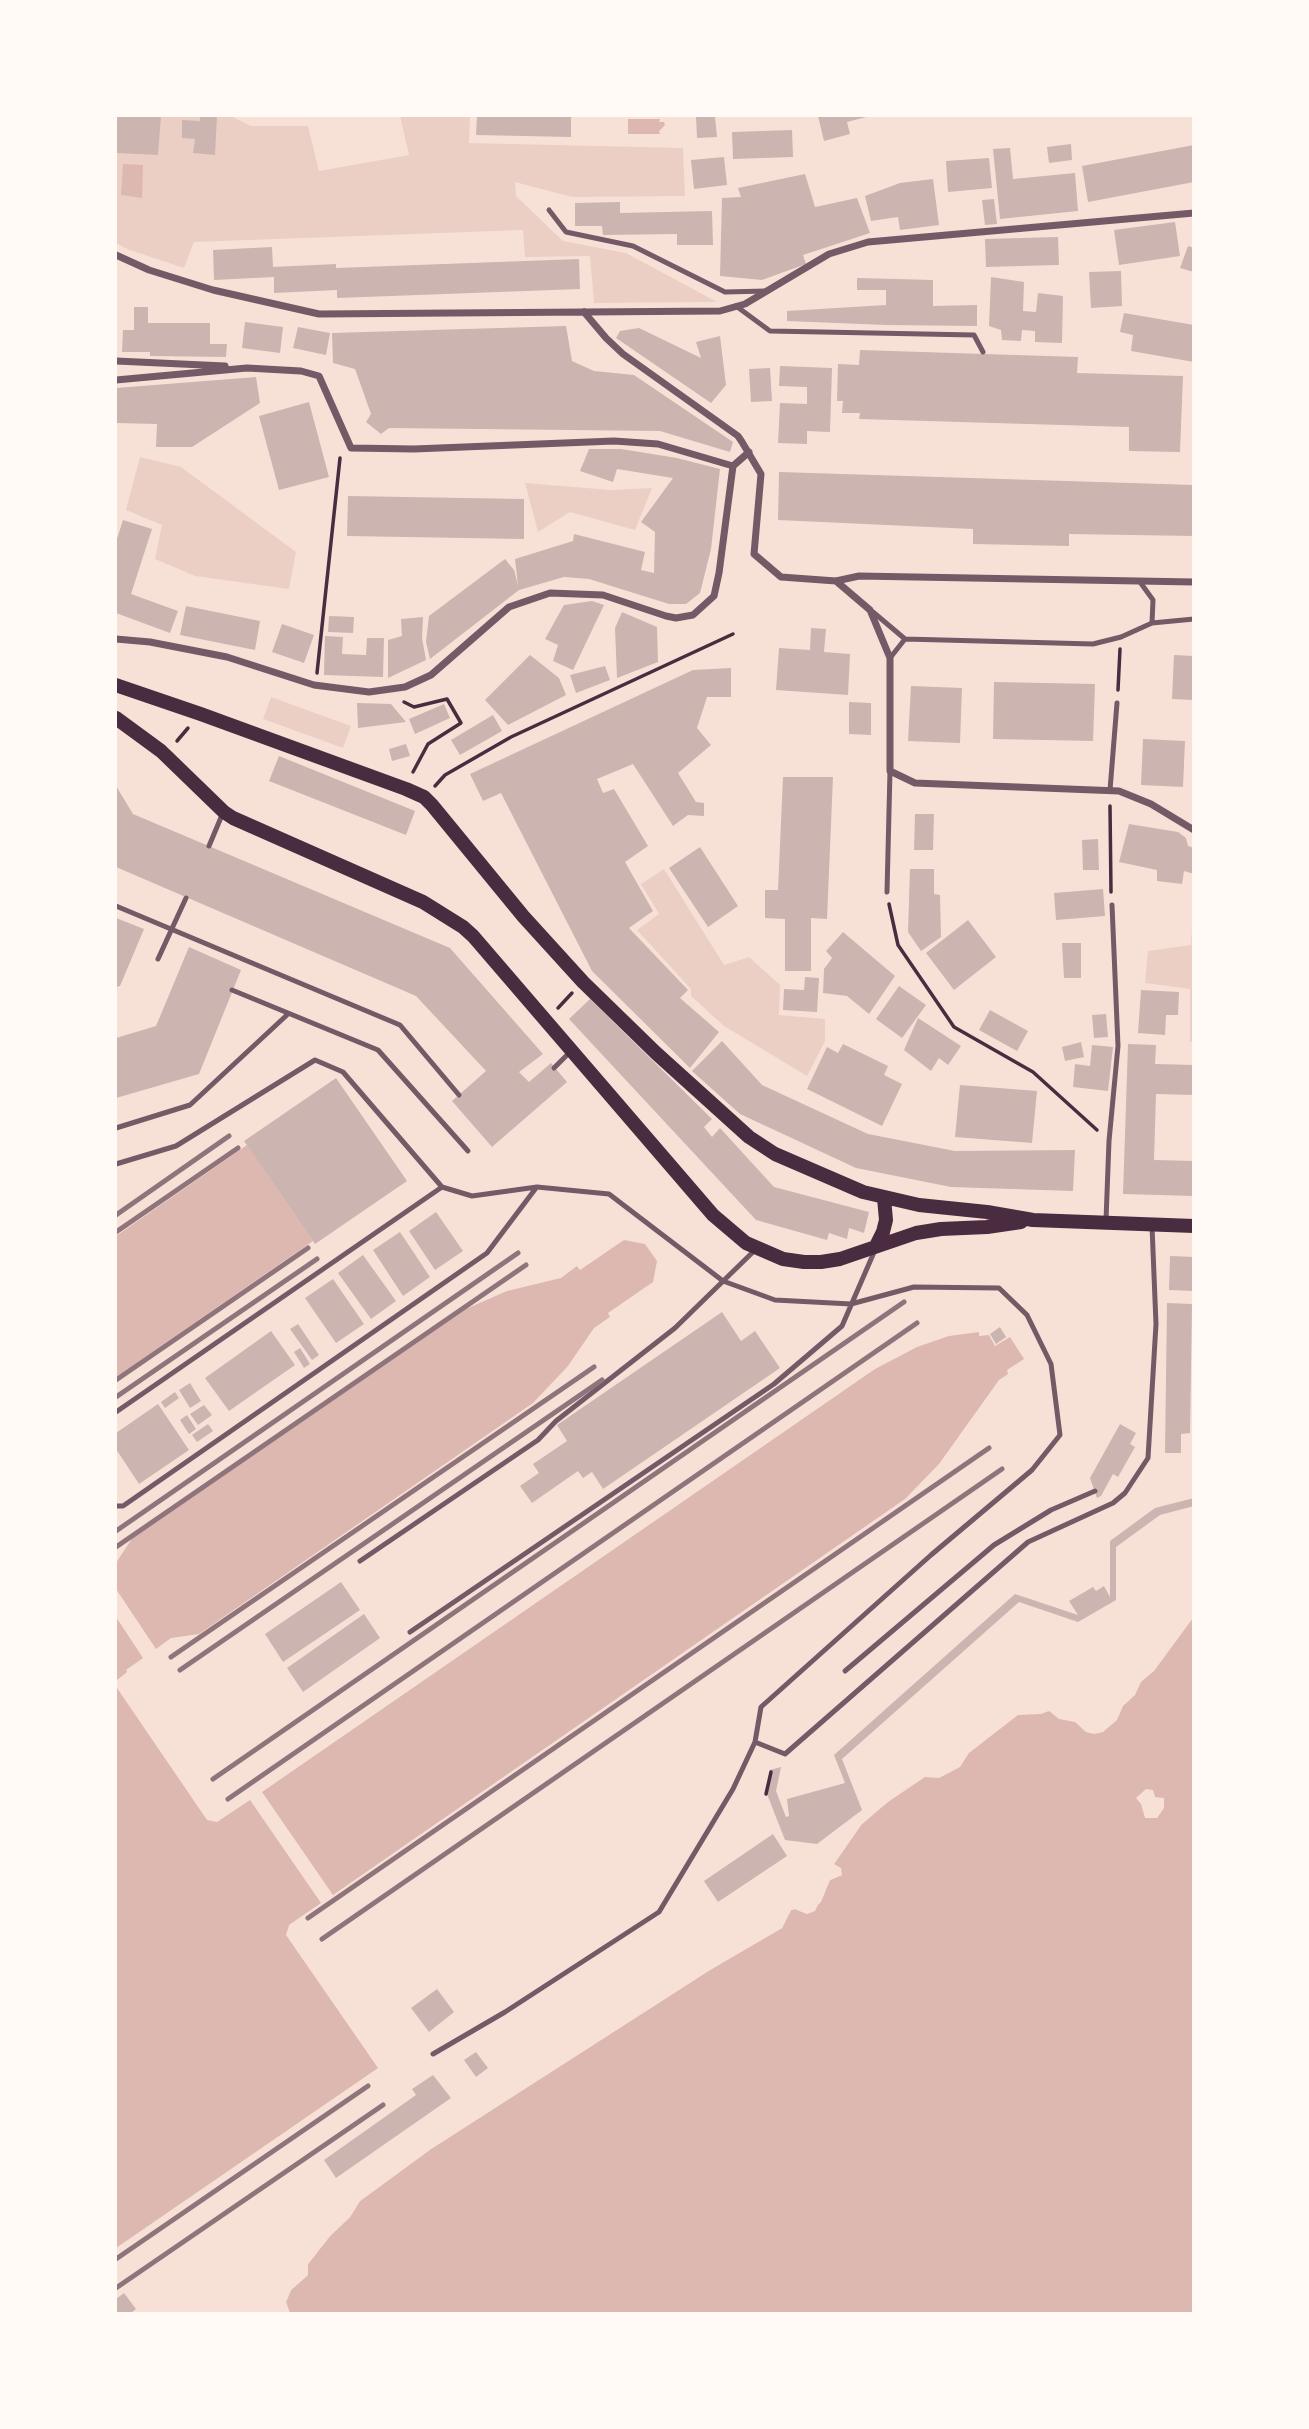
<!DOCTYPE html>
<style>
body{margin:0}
#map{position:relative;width:1309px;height:2429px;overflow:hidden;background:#f7e1d7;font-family:"Sofia Sans Condensed",sans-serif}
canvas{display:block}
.frame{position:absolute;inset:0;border:117px solid #fffaf5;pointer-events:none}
</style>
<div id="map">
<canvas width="1309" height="2429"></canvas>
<div class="frame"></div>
</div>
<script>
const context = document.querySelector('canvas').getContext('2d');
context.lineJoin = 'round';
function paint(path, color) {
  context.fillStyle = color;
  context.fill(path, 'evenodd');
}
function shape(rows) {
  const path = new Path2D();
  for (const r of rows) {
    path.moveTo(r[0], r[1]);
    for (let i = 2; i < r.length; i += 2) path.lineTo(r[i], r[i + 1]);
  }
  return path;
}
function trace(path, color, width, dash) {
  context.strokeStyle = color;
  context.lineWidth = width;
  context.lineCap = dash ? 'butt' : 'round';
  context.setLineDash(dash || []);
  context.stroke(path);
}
const green = shape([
 [116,116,231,116,251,126,308,126,319,171,409,155,400,116,470,116,469,143,683,148,685,196,572,197,515,182,516,196,563,241,626,253,717,302,594,303,590,256,525,257,523,230,194,242,184,268,127,249,116,243],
 [140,457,181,467,296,552,289,589,195,576,155,559,162,525,126,510],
 [525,483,611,490,652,488,635,530,570,512,538,532],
 [271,697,351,726,343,748,263,719],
 [664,869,724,965,749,957,780,985,779,1015,825,1019,825,1041,807,1076,724,1026,691,996,691,989,637,930,659,914,641,884],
 [1193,912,1194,1042,1190,1042,1190,989,1145,983,1148,951,1191,945]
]);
const water = shape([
 [628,119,660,119,659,122,664,122,665,125,659,131,660,134,628,134],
 [123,164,143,165,142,198,121,195],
 [247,1145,313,1241,116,1377,116,1236],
 [624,1240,645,1244,657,1261,653,1282,608,1313,610,1317,594,1328,568,1366,533,1403,199,1634,171,1638,156,1649,116,1589,116,1563,133,1537,466,1309,507,1291,561,1278,577,1266,580,1270],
 [979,1332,979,1336,989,1335,995,1346,1010,1337,1024,1359,1007,1370,1008,1374,999,1380,939,1464,905,1499,333,1895,262,1792,875,1369,917,1347,949,1336],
 [116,1617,143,1658,126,1670,127,1672,117,1680,117,1688,207,1820,217,1822,250,1800,321,1903,289,1925,286,1935,378,2068,116,2248],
 [1193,1618,1193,2313,289,2314,286,2302,291,2290,308,2275,308,2264,330,2236,350,2217,360,2201,431,2149,710,1970,782,1928,791,1910,795,1909,807,1914,821,1902,830,1880,842,1875,834,1864,861,1825,888,1802,925,1777,939,1778,960,1767,969,1753,1018,1715,1041,1714,1049,1711,1059,1719,1075,1722,1086,1732,1094,1734,1103,1732,1117,1720,1123,1706,1135,1695,1141,1682,1154,1671],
 [1146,1789,1153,1790,1155,1797,1164,1798,1164,1808,1157,1818,1145,1818,1141,1804,1136,1798]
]);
const pier = shape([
 [862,1820,861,1825,834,1864,841,1868,842,1875,830,1880,815,1911,807,1914,795,1909,791,1910,782,1928,710,1970,431,2149,360,2201,350,2217,330,2236,308,2264,308,2275,291,2290,286,2302,290,2313,286,2314,283,2302,288,2288,304,2273,305,2262,328,2233,347,2215,358,2198,429,2146,708,1967,779,1925,789,1907,796,1905,807,1910,813,1908,827,1877,838,1873,831,1866,831,1863,844,1841]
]);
const building = shape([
 [116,116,161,116,158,155,116,153],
 [200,116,217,116,215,155,193,153,195,139,182,138,182,120,200,121],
 [477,116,571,116,571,137,476,135],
 [696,116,715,116,717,137,697,138],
 [818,116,870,116,847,122,850,134,824,141],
 [792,130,793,157,733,159,732,132],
 [1071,144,1072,160,1049,163,1047,147],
 [1194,145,1194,182,1088,202,1082,166],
 [1010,148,1013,179,1075,173,1078,211,1000,219,993,149],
 [724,157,727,185,694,189,691,160],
 [989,158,992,188,948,192,946,161],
 [805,174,815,207,857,198,870,233,803,255,806,264,762,280,720,276,722,198,741,197,738,188],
 [933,179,939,225,900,230,898,217,871,221,865,196,900,183],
 [994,199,997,224,985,225,982,200],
 [620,202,620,213,712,211,713,245,677,245,677,234,603,235,602,226,575,226,575,203],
 [1175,222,1180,256,1119,265,1114,230],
 [1058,237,1059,265,986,267,985,239],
 [1188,246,1194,248,1194,272,1180,268],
 [272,247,273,267,336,264,336,268,579,259,580,289,337,298,337,290,274,293,274,277,214,280,213,250],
 [1121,271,1122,306,1091,308,1089,272],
 [991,277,1024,282,1023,311,1036,312,1038,293,1063,296,1062,343,1035,342,1035,331,1022,330,1021,341,1002,340,1001,330,989,326],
 [857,278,933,280,933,306,977,305,977,326,886,325,787,321,787,311,886,305,886,290,857,290],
 [134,307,148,307,148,323,210,323,210,344,227,344,226,357,150,356,150,352,122,352,123,330,134,330],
 [1124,313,1194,325,1194,362,1131,351,1133,335,1120,332],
 [245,322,283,327,280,353,242,348],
 [566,326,572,361,594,371,634,375,733,442,730,452,660,431,389,428,381,434,366,422,371,414,355,369,333,363,332,333],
 [298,327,330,333,326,355,293,348],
 [639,328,701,358,696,342,720,336,726,385,711,403,616,338,620,331],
 [860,350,1078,357,1077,373,1183,376,1180,452,1129,451,1129,427,859,419,860,413,842,413,843,401,837,401,838,364,859,365],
 [780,366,832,368,830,432,807,431,807,444,778,443,780,403,807,404,807,387,779,386],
 [770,368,772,401,751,402,749,369],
 [256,377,260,403,192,447,156,447,157,424,116,423,116,388],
 [309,402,329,477,279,490,259,416],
 [589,449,621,449,677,458,720,469,711,549,700,593,686,604,669,604,589,579,564,577,519,590,430,659,426,642,429,616,505,559,514,570,518,585,515,559,573,541,574,534,645,552,641,570,654,573,655,532,641,522,673,478,617,469,613,482,580,471],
 [779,472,1194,485,1194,536,1069,534,1069,546,973,544,973,529,778,520],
 [348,496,524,499,524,539,347,536],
 [123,520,152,529,131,594,178,611,170,633,116,613,116,542],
 [592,601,604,605,573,670,553,661,558,645,545,639,564,605],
 [186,606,260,621,255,650,180,635],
 [622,612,657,627,658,662,617,678,615,628],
 [329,616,354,617,353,633,328,632],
 [423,617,422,638,426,660,388,678,388,640,402,636,401,619],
 [282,624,314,635,304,663,272,652],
 [811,628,826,629,824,652,850,654,848,695,776,690,779,648,810,650],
 [325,636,343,637,342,654,366,655,367,638,384,638,383,677,324,675],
 [530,655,559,678,566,695,508,725,485,700],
 [1174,655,1194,656,1194,700,1172,699],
 [605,666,610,680,576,693,570,675],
 [731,668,731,697,707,697,697,728,711,745,678,773,696,802,704,803,704,816,688,815,673,826,633,764,597,779,603,793,614,789,648,846,625,862,653,911,629,928,688,990,680,998,719,1032,690,1068,592,971,501,793,483,801,470,774,693,670],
 [994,682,1095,684,1093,741,993,739],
 [911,686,962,688,960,743,908,741],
 [849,702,871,703,871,735,849,734],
 [357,703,391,704,406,722,358,728],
 [444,704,450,718,415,734,409,719],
 [493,715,502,731,460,755,451,740],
 [1143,739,1185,741,1183,787,1141,785],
 [406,744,410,756,392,761,389,749],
 [279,756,415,811,406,835,269,781],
 [783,777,833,777,827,919,811,918,811,971,785,971,785,919,765,918,765,890,778,890],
 [116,786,133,814,450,948,543,1054,519,1072,529,1082,551,1063,567,1082,492,1147,452,1101,486,1071,416,996,116,867],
 [915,814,934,814,933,850,914,850],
 [1129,824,1178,832,1186,838,1188,846,1194,848,1194,874,1184,871,1182,884,1157,881,1157,870,1119,862],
 [1098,839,1099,870,1083,870,1082,840],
 [700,847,738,906,708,927,669,868],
 [910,869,934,869,934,894,940,895,941,937,921,951,908,932],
 [1103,889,1105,916,1056,920,1054,893],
 [116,918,144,929,120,986,116,987],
 [968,920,996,957,954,990,926,953],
 [843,932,895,976,869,1014,847,996,823,993,824,969,832,958,826,951],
 [1062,943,1081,943,1081,978,1064,978],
 [189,947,241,970,199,1074,116,1098,116,1038,156,1026],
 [805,977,819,978,817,1012,783,1010,784,989,804,990],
 [899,986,926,1005,902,1038,876,1019],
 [1141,990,1179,992,1178,1015,1166,1015,1165,1035,1138,1033],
 [590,999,712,1119,704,1127,712,1137,720,1128,774,1187,869,1212,864,1233,849,1228,847,1239,829,1233,827,1240,756,1220,569,1019],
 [990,1010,1028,1031,1017,1051,979,1030],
 [1106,1014,1108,1037,1094,1038,1092,1015],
 [918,1018,961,1046,948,1065,939,1058,931,1071,904,1050],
 [722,1041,762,1085,868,1134,955,1151,1075,1150,1073,1191,951,1187,856,1168,740,1114,692,1071],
 [1081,1042,1084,1057,1065,1061,1062,1047],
 [843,1044,888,1066,884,1075,902,1084,882,1126,807,1089,827,1047,838,1053],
 [1128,1044,1156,1045,1155,1064,1194,1065,1194,1095,1156,1094,1154,1160,1194,1161,1194,1196,1123,1194],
 [1092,1045,1113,1047,1108,1091,1073,1087,1075,1064,1090,1066],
 [336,1078,407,1181,315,1244,244,1141],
 [960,1085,1037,1091,1032,1143,955,1137],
 [436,1212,463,1251,435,1270,409,1231],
 [400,1232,430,1277,403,1296,373,1250],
 [363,1255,396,1301,371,1319,338,1273],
 [1170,1256,1194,1257,1194,1291,1169,1290],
 [333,1279,364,1324,336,1343,305,1298],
 [1167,1303,1192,1304,1190,1433,1181,1434,1181,1453,1165,1453],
 [722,1312,741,1341,755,1331,780,1368,603,1489,592,1472,583,1478,578,1471,532,1503,520,1486,539,1473,533,1464,567,1441,557,1425],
 [298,1324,319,1355,312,1360,290,1329],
 [1000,1327,1006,1337,996,1344,990,1334],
 [271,1331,295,1365,229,1411,205,1378],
 [300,1348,310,1364,304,1368,294,1352],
 [190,1383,201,1401,190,1408,179,1390],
 [175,1392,179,1398,165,1408,161,1402],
 [158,1404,189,1450,139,1484,116,1449,116,1433],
 [204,1405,212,1415,198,1425,190,1414],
 [187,1415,196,1429,189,1434,180,1420],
 [208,1424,213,1431,197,1442,192,1435],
 [1120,1424,1136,1433,1130,1444,1135,1447,1118,1477,1113,1474,1101,1496,1097,1498,1090,1478],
 [1194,1498,1194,1506,1160,1515,1116,1547,1116,1600,1078,1622,1019,1602,842,1759,862,1810,817,1844,785,1840,767,1794,770,1770,781,1767,776,1791,786,1817,789,1816,787,1799,845,1783,834,1755,1015,1594,1078,1615,1069,1601,1093,1587,1096,1591,1104,1586,1110,1597,1110,1541,1155,1508],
 [341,1582,360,1610,283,1662,265,1634],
 [364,1614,380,1638,303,1692,287,1668],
 [773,1834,787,1856,718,1902,704,1881],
 [437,1989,454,2012,429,2032,411,2008],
 [476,2052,488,2068,476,2077,464,2060],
 [433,2075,451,2098,336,2178,324,2160,416,2095,412,2089],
 [124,2293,136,2309,130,2314,116,2314,116,2299]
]);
const path = shape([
 [317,673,340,458],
 [1118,690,1120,649],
 [404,702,414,707,447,699,461,723,428,744,413,772],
 [177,741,188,728],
 [435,786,445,775,511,737,733,634],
 [1110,806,1111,892],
 [889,904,898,945,954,1027,1033,1072,1097,1130],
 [558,1008,572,993],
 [766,1794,771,1772]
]);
const service = shape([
 [549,210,566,232,633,246,725,292,766,291],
 [736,306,770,331,974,335,983,352],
 [873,612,905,639,1093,644,1121,637,1152,623,1153,600,1140,582],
 [1152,623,1194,619],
 [890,658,905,639],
 [1110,790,1117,703],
 [209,846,222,815],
 [887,892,890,771],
 [116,906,400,1025,459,1095],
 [158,959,186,898],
 [232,990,378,1050,468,1151],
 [554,1068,569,1053],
 [116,1128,190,1105,288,1014],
 [116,1164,176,1146,315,1060,343,1072,442,1187,472,1196,537,1187,609,1194,723,1281,775,1300,851,1304,914,1287,999,1288,1027,1315,1051,1364,1060,1435,1032,1470,931,1555,761,1707,755,1742,733,1789,659,1912,505,2012,433,2054],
 [1106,1220,1109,1141,1118,1046,1112,905],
 [116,1412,442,1187],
 [116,1506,123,1506,487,1253,536,1188],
 [360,1561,538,1440,556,1421,675,1328,755,1250],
 [410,1632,774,1384,842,1326,875,1250],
 [845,1671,994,1545,1051,1510,1095,1491],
 [755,1742,785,1754,1028,1542,1113,1503,1125,1493,1148,1458,1156,1324,1152,1226]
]);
const minor = shape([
 [116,255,149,270,213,290,319,314,720,311,745,304,829,254,868,242,1194,213],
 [584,312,606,338,623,354,738,436,742,442,761,474,754,554,781,577,836,581,859,576,1194,582],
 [116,361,225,366],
 [116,380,247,368,301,371,319,376,351,448,414,449,614,441,658,444,733,466],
 [836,581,870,610,890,658,890,771,915,783,1119,791,1151,804,1194,830],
 [116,639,150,642,227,657,314,685,369,692,405,687,431,675,509,607,550,593,603,595,666,616,676,618,693,615,714,596,719,573,733,466,749,452]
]);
const secondary = shape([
 [116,685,201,714,406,789,424,797,432,805,523,916,583,982,656,1053,749,1137,775,1154,863,1192,919,1205,987,1212,1033,1220,1194,1226],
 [116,718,161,751,224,812,233,818,423,902,463,927,473,936,713,1215,746,1243,783,1259,804,1262,821,1262,840,1259,916,1233,941,1229,987,1227,1021,1222],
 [876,1246,883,1232,886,1220,884,1198]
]);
const rail = shape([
 [116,1215,229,1136],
 [116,1232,238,1148],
 [116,1380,308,1248],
 [116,1397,317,1259],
 [116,1531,518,1253],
 [116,1547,526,1265],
 [171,1657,594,1367],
 [180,1670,602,1380],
 [213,1779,904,1302],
 [228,1799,917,1323],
 [308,1918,989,1448],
 [322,1939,1002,1469],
 [116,2259,368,2086],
 [116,2288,383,2105]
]);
paint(green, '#ebcfc5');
paint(water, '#dcb8b0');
paint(pier, '#f7e1d7');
paint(building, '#ccb4b1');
trace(path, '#4a2c40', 3.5);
trace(service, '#755966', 5);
trace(minor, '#755966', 7);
trace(secondary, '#4a2c40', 14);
trace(rail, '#8f747c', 5);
</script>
